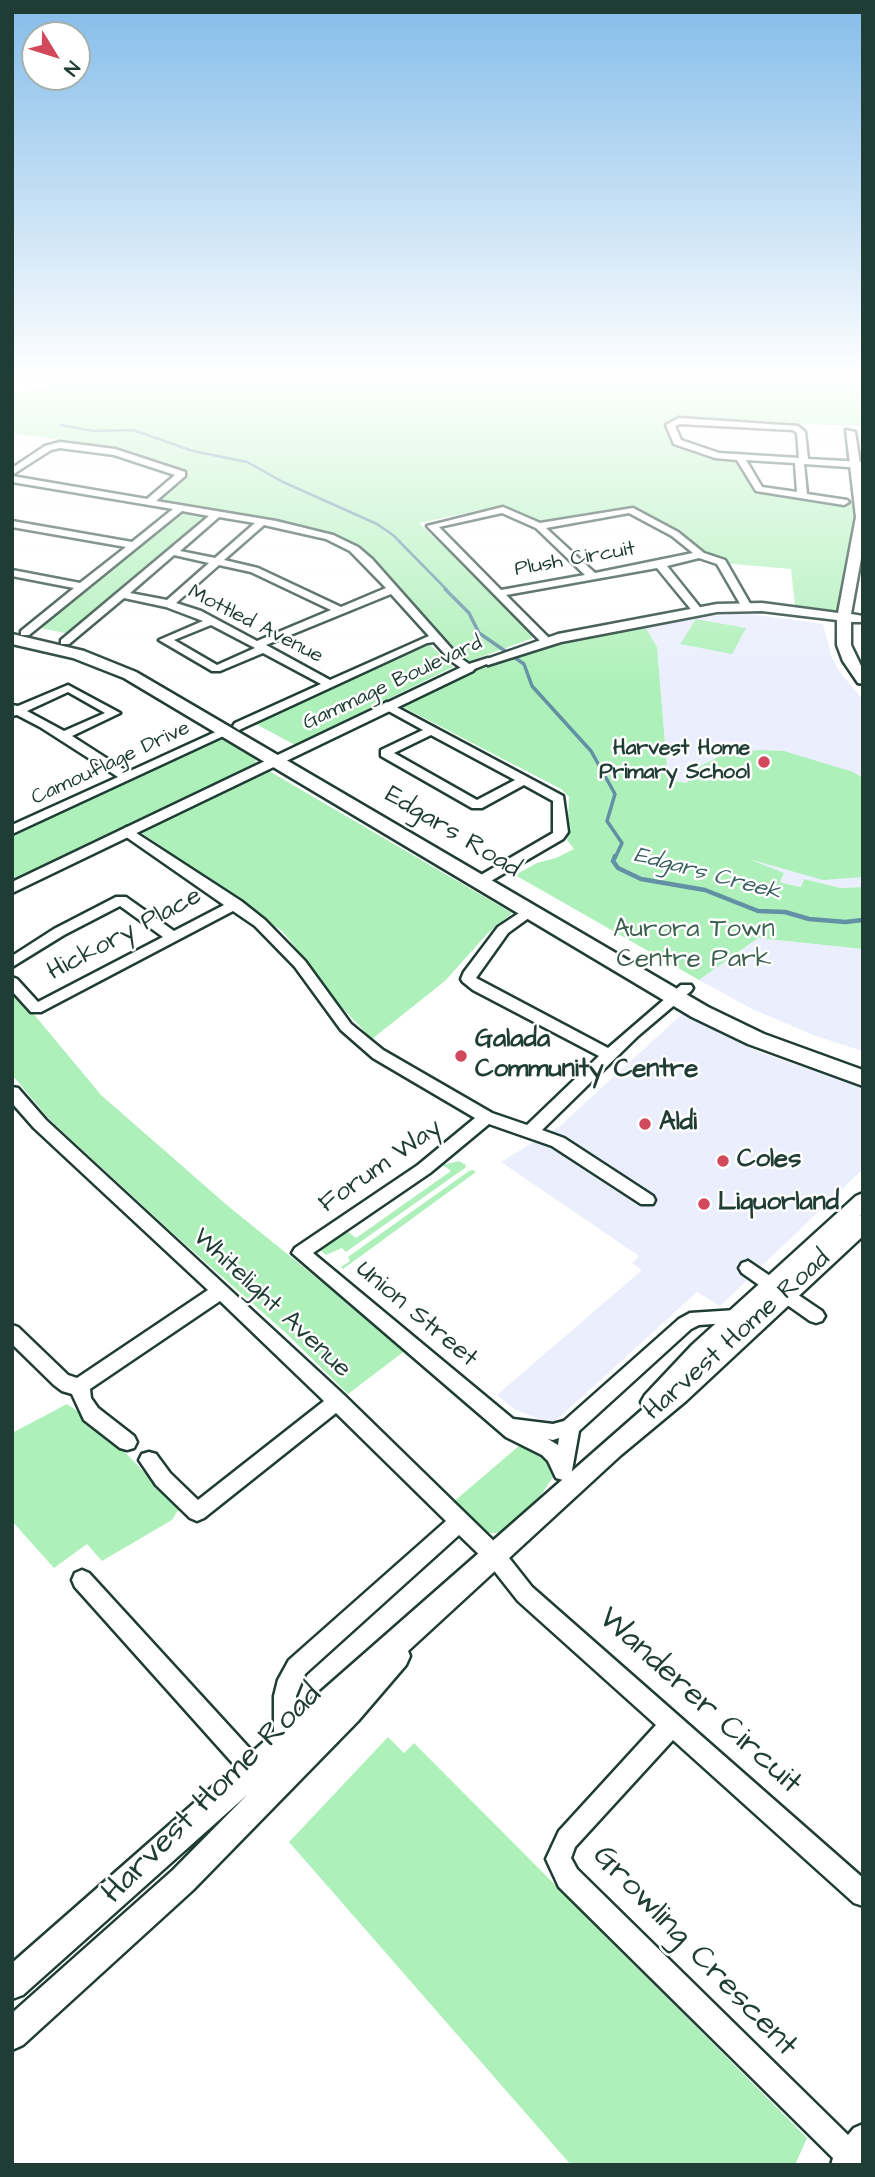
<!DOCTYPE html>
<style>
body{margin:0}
#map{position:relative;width:875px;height:2177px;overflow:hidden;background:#fff;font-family:"Architects Daughter",sans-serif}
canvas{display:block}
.frame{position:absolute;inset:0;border:14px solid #1f3d34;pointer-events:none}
.north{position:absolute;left:21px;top:21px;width:70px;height:70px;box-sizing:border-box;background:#fff;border:2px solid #a5b1ae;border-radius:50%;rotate:128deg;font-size:19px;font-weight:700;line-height:28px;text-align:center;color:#1f3d34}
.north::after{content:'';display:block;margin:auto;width:24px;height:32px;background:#d1495b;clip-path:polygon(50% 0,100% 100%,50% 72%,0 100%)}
</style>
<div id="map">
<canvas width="875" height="2177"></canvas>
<div class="frame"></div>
<div class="north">N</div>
</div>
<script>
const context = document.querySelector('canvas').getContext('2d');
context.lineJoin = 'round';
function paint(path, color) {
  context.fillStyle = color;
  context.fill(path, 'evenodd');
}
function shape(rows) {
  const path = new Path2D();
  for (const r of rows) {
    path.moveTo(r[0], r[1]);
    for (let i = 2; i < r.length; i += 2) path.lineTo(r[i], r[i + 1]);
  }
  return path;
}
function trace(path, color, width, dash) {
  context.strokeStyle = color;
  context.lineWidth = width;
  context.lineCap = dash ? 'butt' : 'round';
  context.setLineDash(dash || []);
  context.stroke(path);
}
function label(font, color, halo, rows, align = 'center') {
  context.font = font + ' "Architects Daughter",sans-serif';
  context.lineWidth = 5;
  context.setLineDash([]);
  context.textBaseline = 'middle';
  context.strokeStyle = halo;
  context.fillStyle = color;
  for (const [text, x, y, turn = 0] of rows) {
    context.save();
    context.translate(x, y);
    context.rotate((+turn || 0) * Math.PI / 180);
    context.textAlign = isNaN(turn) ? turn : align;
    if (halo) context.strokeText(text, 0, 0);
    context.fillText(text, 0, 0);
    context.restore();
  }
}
const built = shape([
 [743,613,823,624,832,658,839,671,863,700,863,887,840,888,804,879,801,887,780,882,783,873,742,856,704,829,687,804,686,783,668,780,657,647,646,628,703,617],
 [758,938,863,949,863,1051,816,1036,754,1010,699,980],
 [682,1014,759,1052,863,1087,863,1169,720,1306,697,1292,552,1424,514,1409,497,1395,642,1270,632,1263,639,1256,501,1162,560,1126]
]);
const green = shape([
 [66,379,863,379,863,426,672,420,674,439,711,454,740,458,759,489,860,502,845,612,795,605,791,569,722,563,699,553,633,511,539,526,511,512,505,505,419,523,510,608,533,638,467,662,399,592,374,562,323,533,156,502,156,500,188,475,110,447,12,433,12,395],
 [178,512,208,517,69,634,36,627],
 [696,619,746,628,732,654,680,644],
 [646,628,657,647,668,780,687,783,695,769,722,755,759,750,784,751,853,772,863,778,863,877,823,880,749,859,784,873,780,882,791,885,801,887,804,879,840,888,863,887,863,949,758,938,699,980,515,875,537,863,556,858,574,849,567,840,569,797,561,789,399,705,478,667,546,644],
 [428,643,453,667,295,745,254,723],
 [220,738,255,759,256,764,12,882,12,834],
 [269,771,512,913,487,934,445,981,372,1039,327,992,305,959,282,931,139,831],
 [12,988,101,1095,228,1206,406,1350,348,1394,286,1333,177,1237,50,1120,12,1075],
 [459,1161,466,1165,465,1168,346,1252,342,1248,326,1255,320,1250,333,1238,348,1232,356,1238,451,1171,443,1165],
 [473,1170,476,1172,343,1269,341,1267,350,1261,348,1257,469,1171],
 [67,1404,102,1428,179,1509,172,1520,102,1561,87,1544,54,1568,12,1521,12,1433],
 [520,1445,546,1455,554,1470,553,1477,539,1498,505,1529,497,1533,484,1533,451,1504],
 [388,1737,404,1753,414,1743,807,2138,795,2165,571,2165,289,1842]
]);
const streamFar2 = shape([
 [61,425,93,431,133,430,193,451,247,462,283,482,377,524,393,535,447,590]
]);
const streamFar1 = shape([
 [445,589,469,613,479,633,524,664,532,686,591,751,615,794,607,821,622,843,615,858]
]);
const stream = shape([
 [615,856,613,861,618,868,641,879,705,890,758,911,785,912,809,919,845,922,863,920]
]);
const minor = shape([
 [679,418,798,426,805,432,808,459,863,462,863,468,804,464,807,494,847,500,849,502,844,505,756,491,737,460,715,458,674,444,666,425,679,418],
 [680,424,793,430,797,433,799,458,719,453,681,440,675,426,680,424],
 [746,460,795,463,797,492,762,487,746,460],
 [60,442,115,449,185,472,185,476,156,501,276,521,333,535,358,547,372,559,459,657,469,664,488,658,494,661,472,670,464,670,451,661,434,642,427,643,239,730,233,726,235,723,321,684,263,653,220,671,212,671,159,640,203,621,166,607,124,598,69,644,61,644,61,640,209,516,182,511,29,635,21,635,21,631,74,588,12,576,12,570,80,583,126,547,12,527,12,521,132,542,173,509,12,482,12,476,147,499,175,475,114,455,60,448,51,450,12,475,12,468,45,446,60,442],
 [219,517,255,523,215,558,180,551,219,517],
 [264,525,326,539,350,551,386,588,341,607,258,568,224,560,264,525],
 [174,555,209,563,167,600,130,593,174,555],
 [219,565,251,572,331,610,257,641,201,611,176,603,219,565],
 [391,594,429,636,330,680,266,645,391,594],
 [211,625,255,648,217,665,174,640,211,625],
 [503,507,540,523,633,508,678,532,704,553,725,560,752,607,743,609,717,564,699,558,667,566,703,611,698,614,694,613,657,568,506,595,552,641,542,643,427,526,503,507],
 [502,513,536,528,585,575,501,590,439,527,502,513],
 [629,513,672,536,693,553,595,573,546,528,629,513],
 [68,685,120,713,72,736,128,772,222,729,230,729,232,732,12,834,12,825,118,777,40,727,17,715,12,716,12,705,18,706,68,685],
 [68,692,105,713,64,731,27,711,68,692],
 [387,702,563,796,568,832,563,839,484,885,474,885,472,882,474,879,553,833,553,801,524,785,482,808,472,808,381,756,381,750,423,730,383,708,383,704,387,702],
 [431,735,515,780,477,800,394,753,431,735],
 [127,827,241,901,265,920,305,961,351,1024,383,1050,492,1113,527,1125,599,1056,473,990,463,982,461,979,464,972,498,927,525,909,530,908,537,912,508,933,476,978,608,1048,681,985,691,985,693,988,691,991,638,1036,542,1130,564,1138,653,1196,655,1200,653,1204,641,1204,552,1146,489,1124,430,1173,313,1253,513,1419,553,1424,564,1421,679,1319,690,1313,736,1310,742,1312,745,1317,742,1322,699,1325,691,1329,579,1431,571,1476,563,1480,556,1478,548,1461,542,1455,506,1437,292,1253,295,1248,418,1165,475,1118,373,1058,341,1030,295,967,255,926,233,911,41,1012,31,1012,12,991,12,977,17,979,38,1002,163,937,120,906,64,935,12,967,12,956,54,929,116,897,126,897,174,931,224,905,122,834,120,831,127,827],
 [559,1438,558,1445,548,1439,553,1440,559,1438],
 [12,1087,18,1088,46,1120,344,1395,502,1549,532,1587,863,1878,863,1906,854,1903,673,1740,575,1847,571,1858,577,1869,848,2135,854,2128,863,2124,863,2160,860,2165,831,2165,833,2158,559,1887,546,1859,559,1831,656,1725,518,1601,488,1563,459,1535,305,1674,296,1696,296,1742,293,1750,285,1753,277,1750,274,1742,274,1696,278,1680,289,1660,446,1521,336,1413,204,1518,197,1521,190,1518,156,1485,139,1460,142,1454,149,1452,156,1454,170,1473,198,1500,324,1401,220,1301,90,1389,91,1398,98,1408,134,1436,137,1442,134,1448,127,1450,120,1448,84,1420,72,1394,62,1391,54,1385,12,1344,12,1325,18,1327,68,1375,77,1378,208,1290,34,1128,12,1103,12,1087],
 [748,1261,822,1311,825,1316,822,1321,816,1323,810,1321,742,1273,739,1268,742,1263,748,1261],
 [82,1570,89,1573,262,1762,265,1770,262,1778,254,1781,246,1778,75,1587,72,1580,75,1573,82,1570]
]);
const tertiary = shape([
 [846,430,855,432,863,482,863,547,851,614,863,616,863,622,851,622,851,645,863,670,863,684,858,683,843,661,837,645,837,620,762,611,717,612,561,642,488,665,481,661,558,634,717,604,762,603,838,613,856,517,846,430],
 [468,664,475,668,473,671,12,893,12,882,468,664],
 [863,1193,863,1213,860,1216,863,1215,863,1236,686,1401,621,1455,408,1651,410,1656,406,1665,358,1721,193,1890,23,2045,12,2050,12,2013,173,1870,247,1795,23,1995,12,1999,12,1963,644,1408,641,1402,645,1395,692,1345,856,1196,863,1193]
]);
const secondary = shape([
 [12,634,84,651,136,672,708,1007,764,1034,863,1070,863,1086,748,1044,692,1017,124,678,73,658,12,644,12,634]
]);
const markers = [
 [764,762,7,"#d1495b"],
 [461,1056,7,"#d1495b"],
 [645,1124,7,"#d1495b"],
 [723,1161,7,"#d1495b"],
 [704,1204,7,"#d1495b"]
];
const farStreetnames = [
 ["Plush Circuit",575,560,-10],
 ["Mottled Avenue",255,625,27],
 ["Gammage Boulevard",393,684,-25],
 ["Camouflage Drive",111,764,-25]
];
const farPoinames = [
 ["Harvest Home",750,750],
 ["Primary School",750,774]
];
const farWaternames = [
 ["Edgars Creek",707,875,15]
];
const streetNames = [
 ["Edgars Road",452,833,31],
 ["Hickory Place",125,935,-28],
 ["Forum Way",381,1167,-35],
 ["Whitelight Avenue",271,1304,43],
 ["Union Street",416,1315,40],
 ["Harvest Home Road",738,1336,-42]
];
const parkNames = [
 ["Aurora Town",694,931],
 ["Centre Park",694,961]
];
const poiNames = [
 ["Galada",475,1041],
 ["Community Centre",475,1071],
 ["Aldi",659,1124],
 ["Coles",737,1161],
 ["Liquorland",718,1204]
];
const nearStreetnames = [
 ["Wanderer Circuit",699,1702,42],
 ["Harvest Home Road",213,1795,-45],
 ["Growling Crescent",694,1952,46]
];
paint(built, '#eaeefd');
paint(green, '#aef0b9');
trace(streamFar2, '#6290a4', 2.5);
trace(streamFar1, '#6290a4', 3.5);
trace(stream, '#6290a4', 4.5);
trace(minor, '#1f3d34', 5);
trace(tertiary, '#1f3d34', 5);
trace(secondary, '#1f3d34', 5);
paint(minor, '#fff');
paint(tertiary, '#fff');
paint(secondary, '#fff');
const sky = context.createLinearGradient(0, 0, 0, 684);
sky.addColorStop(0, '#84bcea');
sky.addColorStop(0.55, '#fff');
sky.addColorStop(1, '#ffffff00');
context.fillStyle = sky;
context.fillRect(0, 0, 875, 684);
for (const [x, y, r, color] of markers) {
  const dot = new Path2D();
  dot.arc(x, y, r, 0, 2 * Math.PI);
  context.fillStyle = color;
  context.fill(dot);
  trace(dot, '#fff', 2.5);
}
label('21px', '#1f3d34', '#fff', farStreetnames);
label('bold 21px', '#1f3d34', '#fff', farPoinames, 'right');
label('italic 23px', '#3b6062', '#fff', farWaternames);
label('26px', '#1f3d34', '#fff', streetNames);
label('26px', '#3c614f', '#fff', parkNames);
label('bold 26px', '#1f3d34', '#fff', poiNames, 'left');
label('32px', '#1f3d34', '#fff', nearStreetnames);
</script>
